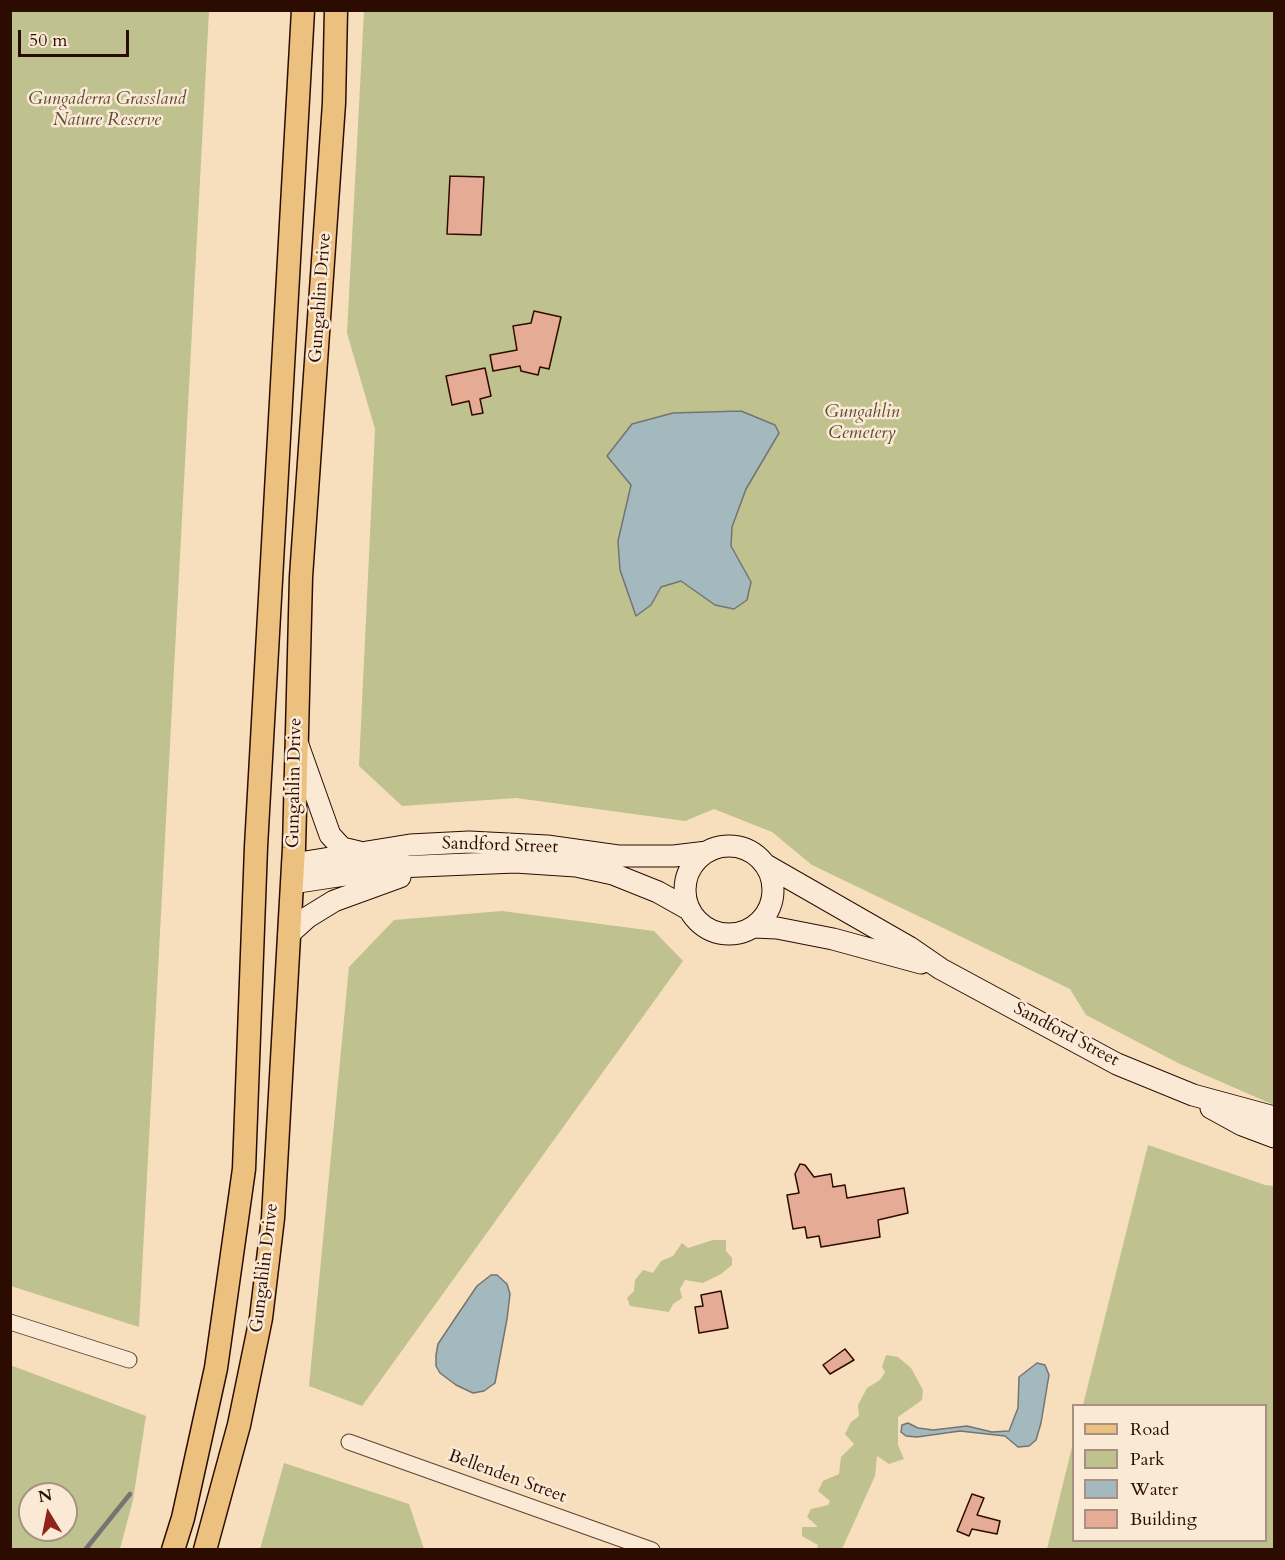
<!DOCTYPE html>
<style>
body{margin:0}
#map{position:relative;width:1285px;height:1560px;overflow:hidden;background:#f7dfbe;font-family:Cardo,serif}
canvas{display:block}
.frame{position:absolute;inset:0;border:12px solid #2c0c01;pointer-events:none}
.legend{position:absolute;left:1072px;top:1404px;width:195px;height:138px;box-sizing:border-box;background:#faead5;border:2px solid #a89180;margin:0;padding:8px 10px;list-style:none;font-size:18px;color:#2c0c01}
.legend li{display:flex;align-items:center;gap:12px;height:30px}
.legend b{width:30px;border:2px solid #a89180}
.north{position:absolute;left:18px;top:1482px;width:60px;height:60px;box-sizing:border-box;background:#faead5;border:2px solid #a89180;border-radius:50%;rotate:350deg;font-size:16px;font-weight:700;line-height:24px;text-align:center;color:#2c0c01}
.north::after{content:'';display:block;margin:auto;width:21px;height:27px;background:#8f2418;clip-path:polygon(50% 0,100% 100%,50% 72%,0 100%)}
.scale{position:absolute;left:18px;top:30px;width:111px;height:27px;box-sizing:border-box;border:3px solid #2c0c01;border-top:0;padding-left:8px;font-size:18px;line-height:21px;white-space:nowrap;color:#2c0c01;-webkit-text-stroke:4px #faead5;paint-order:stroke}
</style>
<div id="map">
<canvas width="1285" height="1560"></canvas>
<div class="frame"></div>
<ul class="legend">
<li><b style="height:8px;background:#ecc07f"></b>Road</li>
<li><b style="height:16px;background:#bfc18f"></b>Park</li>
<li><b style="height:16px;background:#a4b9bd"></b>Water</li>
<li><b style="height:16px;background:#e6ab94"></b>Building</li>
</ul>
<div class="north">N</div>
<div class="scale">50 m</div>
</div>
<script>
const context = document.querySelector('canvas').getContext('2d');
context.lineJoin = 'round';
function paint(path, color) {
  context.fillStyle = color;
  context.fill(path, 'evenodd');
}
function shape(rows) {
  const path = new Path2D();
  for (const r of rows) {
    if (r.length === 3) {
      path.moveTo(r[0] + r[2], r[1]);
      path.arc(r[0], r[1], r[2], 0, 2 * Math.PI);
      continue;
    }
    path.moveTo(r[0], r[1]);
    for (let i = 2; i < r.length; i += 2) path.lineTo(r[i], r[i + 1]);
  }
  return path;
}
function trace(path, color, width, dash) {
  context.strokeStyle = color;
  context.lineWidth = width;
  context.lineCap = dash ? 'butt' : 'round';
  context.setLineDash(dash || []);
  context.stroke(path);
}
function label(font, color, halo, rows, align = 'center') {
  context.font = font + ' Cardo,serif';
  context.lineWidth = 5;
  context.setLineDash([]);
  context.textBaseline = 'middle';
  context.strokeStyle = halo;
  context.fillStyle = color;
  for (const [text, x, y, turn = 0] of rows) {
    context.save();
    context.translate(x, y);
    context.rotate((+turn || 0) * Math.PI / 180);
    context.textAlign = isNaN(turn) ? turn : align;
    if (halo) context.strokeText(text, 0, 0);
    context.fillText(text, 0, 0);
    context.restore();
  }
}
const green = shape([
 [11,10,209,11,139,1327,11,1286],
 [364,11,1274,11,1274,1105,1180,1064,1086,1015,1070,989,812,865,772,832,714,809,685,821,516,798,402,806,359,766,375,429,347,333],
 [502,911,654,931,683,961,362,1406,309,1386,349,967,394,920],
 [1148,1145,1265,1185,1274,1186,1274,1549,1047,1549,1073,1443,1074,1540,1266,1540,1266,1406,1083,1405],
 [713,1240,726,1240,726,1251,732,1258,732,1265,721,1274,703,1283,685,1280,680,1289,682,1298,673,1304,669,1312,630,1306,627,1298,634,1291,635,1280,643,1270,653,1273,661,1261,673,1256,682,1243,688,1248],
 [886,1355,898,1357,911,1368,923,1390,922,1400,898,1417,898,1445,904,1459,889,1464,877,1456,875,1476,842,1549,817,1549,818,1545,802,1536,802,1527,818,1527,807,1517,811,1509,828,1505,830,1501,818,1491,823,1481,839,1474,841,1457,854,1444,845,1434,851,1422,859,1416,858,1405,867,1388,880,1380,885,1372,882,1367],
 [10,1365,146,1416,133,1500,120,1549,11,1549],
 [30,1494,66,1494,66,1530,30,1530],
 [284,1463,409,1504,424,1549,260,1549]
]);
const water = shape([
 [741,411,775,425,779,433,746,489,732,527,731,546,751,582,747,600,734,609,715,605,681,581,661,587,651,605,636,616,620,570,618,541,631,485,607,456,632,424,673,413,741,411],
 [491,1275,497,1275,507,1284,510,1294,507,1319,495,1383,484,1391,473,1393,456,1385,440,1373,436,1366,436,1355,438,1344,454,1320,477,1286,491,1275],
 [1037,1363,1045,1365,1049,1375,1041,1423,1036,1440,1029,1446,1018,1447,1005,1436,960,1431,917,1437,906,1436,901,1432,902,1425,908,1423,918,1428,933,1430,967,1426,992,1432,1009,1431,1018,1408,1019,1377,1037,1363]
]);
const stream = shape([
 [85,1550,130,1494]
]);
const building = shape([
 [450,176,484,177,481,235,447,234,450,176],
 [534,311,561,317,549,369,540,367,538,375,521,371,520,366,493,371,490,355,517,350,513,326,531,323,534,311],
 [485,368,491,396,480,399,483,413,472,415,469,401,452,405,446,376,485,368],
 [800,1164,805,1165,814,1177,831,1174,833,1187,845,1185,847,1198,904,1188,908,1213,878,1220,880,1237,821,1247,819,1236,807,1238,805,1227,793,1229,787,1195,799,1193,795,1174,800,1164],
 [721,1291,728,1328,699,1333,695,1307,703,1306,701,1295,721,1291],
 [845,1349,854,1360,830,1374,823,1365,845,1349],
 [972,1494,984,1498,977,1515,1000,1521,997,1534,972,1529,969,1536,957,1531,972,1494]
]);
const minor = shape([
 [10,1322,129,1360],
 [349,1442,652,1550]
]);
const secondary = shape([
 [298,745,330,835,342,848,359,852],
 [729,890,44],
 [293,864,410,845,469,842,547,846,618,856,674,856,707,852],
 [766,865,909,947,941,969,1117,1064,1193,1095,1274,1117],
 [292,883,397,867,515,862,576,866,613,874,658,892,690,910],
 [754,927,777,928,833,939,921,963],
 [289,934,308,917,334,901,400,877],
 [1211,1108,1242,1125,1274,1137]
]);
const primary = shape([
 [173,1550,183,1518,216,1368,244,1169,256,847,303,10],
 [205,1550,239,1425,261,1318,273,1218,294,848,301,577,334,103,336,10]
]);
const parkNames = [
 ["Gungaderra Grassland",107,100],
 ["Nature Reserve",107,121],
 ["Gungahlin",862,413],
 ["Cemetery",862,434]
];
const streetNames = [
 ["Gungahlin Drive",321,298,-86],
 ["Gungahlin Drive",295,783,-89],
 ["Sandford Street",500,846,2],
 ["Sandford Street",1066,1035,28],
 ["Gungahlin Drive",265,1268,-83],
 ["Bellenden Street",507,1477,20]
];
paint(green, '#bfc18f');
paint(water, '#a4b9bd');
trace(water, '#747472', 1.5);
trace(stream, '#747472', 4.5);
paint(building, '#e6ab94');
trace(building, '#2c0c01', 1.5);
trace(minor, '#5f4130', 17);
trace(secondary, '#2c0c01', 23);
trace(primary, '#2c0c01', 25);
trace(minor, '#faead5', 15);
trace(secondary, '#faead5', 21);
trace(primary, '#ecc07f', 22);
label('italic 18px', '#5f4b33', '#faead5', parkNames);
label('18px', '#2c0c01', '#faead5', streetNames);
</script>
